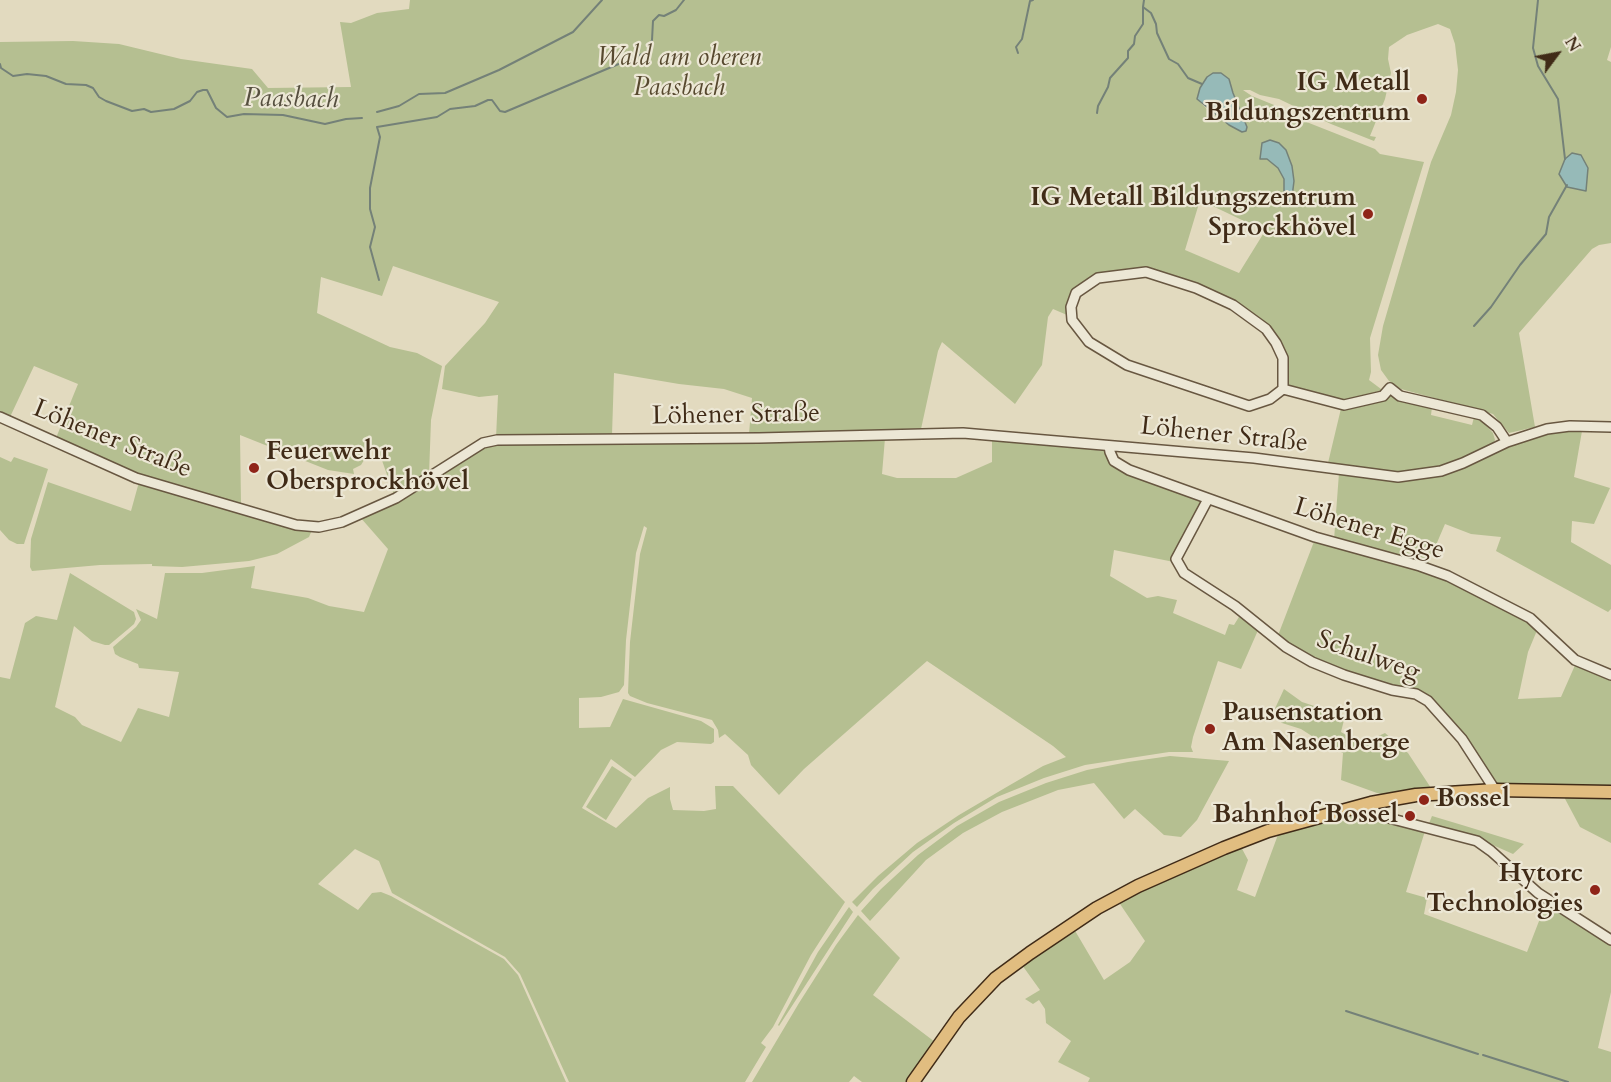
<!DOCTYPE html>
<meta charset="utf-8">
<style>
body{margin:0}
#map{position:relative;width:1611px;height:1082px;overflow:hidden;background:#e2dabf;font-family:Cardo,serif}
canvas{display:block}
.north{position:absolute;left:1527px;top:24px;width:60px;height:60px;-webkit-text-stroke:4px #ece7d5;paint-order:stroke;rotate:58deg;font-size:16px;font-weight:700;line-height:24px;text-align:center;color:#402b17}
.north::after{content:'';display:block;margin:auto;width:21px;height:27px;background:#402b17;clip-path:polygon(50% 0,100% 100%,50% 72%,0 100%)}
</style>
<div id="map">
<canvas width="1611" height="1082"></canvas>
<div class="north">N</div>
</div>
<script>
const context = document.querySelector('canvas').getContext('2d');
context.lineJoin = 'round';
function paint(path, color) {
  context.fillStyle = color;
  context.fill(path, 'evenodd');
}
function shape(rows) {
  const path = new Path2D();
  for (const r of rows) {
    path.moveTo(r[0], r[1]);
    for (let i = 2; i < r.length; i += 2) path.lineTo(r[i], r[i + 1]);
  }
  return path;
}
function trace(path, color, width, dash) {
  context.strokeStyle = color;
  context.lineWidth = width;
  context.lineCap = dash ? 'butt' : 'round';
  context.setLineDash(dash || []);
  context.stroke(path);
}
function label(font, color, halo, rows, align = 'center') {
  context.font = font + ' Cardo,serif';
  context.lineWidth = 4.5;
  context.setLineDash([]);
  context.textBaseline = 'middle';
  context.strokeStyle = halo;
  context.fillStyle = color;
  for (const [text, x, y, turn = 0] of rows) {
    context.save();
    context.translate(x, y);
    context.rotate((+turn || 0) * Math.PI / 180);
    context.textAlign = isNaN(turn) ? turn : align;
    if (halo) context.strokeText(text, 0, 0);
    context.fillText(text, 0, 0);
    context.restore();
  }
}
const green = shape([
 [410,0,1611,0,1611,47,1607,60,1611,62,1611,243,1599,245,1592,249,1519,333,1535,427,1509,433,1493,414,1401,389,1389,381,1381,370,1378,355,1383,326,1431,162,1451,115,1456,92,1458,70,1455,44,1450,29,1438,24,1407,35,1389,47,1388,59,1391,73,1385,99,1370,136,1376,137,1374,141,1331,124,1279,99,1260,95,1250,90,1243,90,1252,96,1279,107,1304,121,1375,149,1380,154,1424,162,1370,338,1371,372,1369,380,1389,395,1432,407,1431,415,1472,425,1474,417,1484,423,1493,433,1495,440,1493,444,1460,460,1432,468,1403,473,1328,463,1343,400,1287,386,1287,361,1250,313,1162,273,1133,268,1096,274,1074,290,1067,315,1053,309,1048,317,1042,365,1015,404,942,342,938,351,921,429,749,434,752,398,724,389,679,384,614,373,612,435,496,438,498,395,479,397,442,389,445,366,485,323,499,302,393,266,382,296,321,277,317,313,390,347,417,353,442,366,431,420,429,475,394,495,377,446,369,452,361,465,353,469,354,474,328,470,240,435,241,504,141,476,56,438,78,384,34,366,10,417,0,413,0,42,73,41,119,44,181,59,252,69,268,88,351,87,340,22,351,23,377,13,409,9],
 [1207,77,1229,79,1233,93,1247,127,1241,132,1209,111,1197,99,1200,88],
 [1279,143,1286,150,1292,166,1281,202,1284,192,1284,179,1278,168,1267,159],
 [1200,200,1265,231,1239,273,1185,250],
 [1565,430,1582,431,1574,477,1610,488,1594,524,1572,521,1571,542,1611,565,1611,609,1608,612,1496,551,1501,537,1471,534,1445,524,1427,566,1334,540,1339,473,1392,479,1417,479,1442,476,1471,465,1505,447,1537,435],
 [885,438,882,474,897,478,956,478,992,462,992,440,1021,441,1105,451,1108,456,1205,501,1174,562,1114,550,1110,576,1147,598,1158,596,1177,600,1173,613,1225,635,1229,624,1234,625,1242,612,1259,628,1241,669,1218,661,1193,737,1191,747,1193,752,1169,752,1085,765,1044,778,997,797,954,823,913,852,873,889,857,907,852,902,878,876,917,843,959,815,1010,785,1043,766,1066,757,1053,746,927,661,804,769,779,795,751,765,748,755,725,734,719,738,718,730,712,720,647,703,630,696,628,693,630,642,640,554,647,528,644,526,636,553,626,640,624,685,619,692,601,697,579,698,579,728,610,727,623,699,701,721,714,729,714,742,711,744,677,742,661,750,635,777,611,759,582,808,616,828,648,798,670,787,670,799,673,810,704,811,716,809,715,786,733,786,845,902,811,955,773,1027,761,1043,766,1047,745,1082,569,1082,520,974,505,957,392,893,379,861,355,849,318,884,358,910,372,893,381,892,391,896,504,959,518,975,566,1082,0,1082,0,677,10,679,25,623,36,616,57,620,70,573,134,612,136,619,134,624,127,630,109,645,105,645,92,641,74,626,55,707,75,717,82,725,121,742,138,708,169,717,179,672,139,668,138,664,120,657,115,654,113,647,136,627,141,620,136,609,157,619,165,573,202,573,255,566,251,588,308,598,329,606,364,612,388,549,360,517,408,496,482,447,497,443],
 [0,457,11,462,14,457,48,469,24,544,17,544,9,540,0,530],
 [48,482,131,511,139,482,295,528,312,530,309,537,277,554,249,561,182,567,152,566,152,564,100,565,32,571,30,567,31,539],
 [1315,539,1428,570,1486,596,1538,628,1528,652,1518,699,1561,697,1576,663,1611,677,1611,788,1494,785,1429,699,1313,661,1277,638],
 [1284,689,1302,702,1345,716,1341,732,1361,744,1385,733,1408,753,1431,788,1391,796,1377,793,1341,780,1343,753,1329,747,1301,729,1282,723,1272,715],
 [1170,756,1229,761,1197,820,1181,837,1164,835,1135,809,1124,819,1094,783,1058,790,1002,812,963,833,926,860,870,921,861,911,881,889,918,855,957,826,999,802,1046,783,1087,770,1128,762],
 [612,766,632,779,606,820,586,807],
 [1563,795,1611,796,1611,843,1580,827],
 [1362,811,1371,820,1425,831,1406,892,1427,898,1424,914,1527,952,1546,903,1611,944,1611,992,1598,1048,1611,1052,1611,1082,1088,1082,1090,1078,1058,1062,1071,1041,1046,1023,1045,1009,1039,1000,1033,1004,1025,999,1040,990,1022,965,1074,929,1104,980,1130,962,1145,941,1118,901,1240,845,1248,860,1237,890,1255,897,1279,832],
 [1432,816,1462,825,1524,844,1513,854,1477,838,1428,826],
 [849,907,853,912,779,1026,778,1025,818,952],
 [858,915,900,958,873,995,935,1042,909,1082,862,1082,854,1076,849,1082,752,1082,799,1003,836,945]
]);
const water = shape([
 [1213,73,1221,73,1229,79,1233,93,1247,127,1246,131,1242,132,1229,125,1197,99,1200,88,1207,77,1213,73],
 [1270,140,1279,143,1286,150,1292,166,1294,181,1292,197,1286,206,1281,202,1284,192,1284,179,1278,168,1267,159,1260,159,1262,143,1270,140],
 [1572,153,1581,155,1588,168,1586,191,1567,187,1559,174,1565,159,1572,153]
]);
const stream = shape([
 [1144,0,1143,7,1151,13,1156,24,1157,33,1169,59,1178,64,1188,78,1202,84],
 [1538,0,1533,48,1538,66,1558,99,1565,159],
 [1018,53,1016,47,1022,39,1030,1,1033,0],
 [0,64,1,68,13,76,27,74,46,76,66,84,86,85,93,88,99,97,106,101,132,111,144,109,151,112,174,109,190,101,197,92,203,90,207,90,216,108,227,117,244,114,283,115,325,124,346,119,362,118],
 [377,112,399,106,419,94,445,93,499,70,573,32,602,0],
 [1097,113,1098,106,1108,87,1110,78,1128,58,1128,51,1134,44,1135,36,1143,24,1143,7],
 [379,280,370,247,375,227,370,209,370,188,380,137,377,127,437,117,450,109,475,106,488,100,492,100,500,111,505,112,647,52,652,40,653,21,659,15,664,16,676,10,684,0],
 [1474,326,1491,307,1520,265,1546,234,1549,217,1567,185],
 [1346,1011,1478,1054],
 [1483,1055,1568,1082]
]);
const minor = shape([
 [1146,272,1196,288,1233,305,1266,329,1276,343,1283,358,1283,389,1270,399,1249,406,1127,365,1089,342,1072,320,1071,307,1076,293,1098,278,1146,272],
 [1283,389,1344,405,1383,396,1390,388,1400,396,1482,415,1497,427,1507,442],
 [0,417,136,478,296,525,319,527,342,522,396,498,483,443,497,440,759,438,963,433,1254,458,1398,477,1441,471,1463,463,1507,442,1547,429,1570,426,1611,427],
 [1109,446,1110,452,1114,461,1129,470,1315,537,1420,566,1448,576,1530,618,1575,660,1611,675],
 [1208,499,1176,559,1184,573,1235,606,1286,647,1312,662,1344,675,1392,690,1416,694,1428,701,1462,739,1495,790],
 [1371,803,1375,812,1381,816,1477,841,1491,851,1538,893,1611,940]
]);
const major = shape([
 [913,1082,959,1017,996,978,1030,953,1097,908,1138,886,1224,848,1268,831,1371,803,1416,795,1495,790,1611,792]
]);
const markers = [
 [1422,99,6,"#8f2418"],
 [1368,214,6,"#8f2418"],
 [254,468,6,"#8f2418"],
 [1210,729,6,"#8f2418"],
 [1424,800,6,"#8f2418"],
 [1410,816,6,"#8f2418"],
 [1595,890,6,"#8f2418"]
];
const parkNames = [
 ["Wald am oberen",679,59],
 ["Paasbach",679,89]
];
const poiNames = [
 ["IG Metall",1410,84],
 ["Bildungszentrum",1410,114],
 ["IG Metall Bildungszentrum",1356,199],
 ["Sprockhövel",1356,229],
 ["Feuerwehr",266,453,"left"],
 ["Obersprockhövel",266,483,"left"],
 ["Pausenstation",1222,714,"left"],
 ["Am Nasenberge",1222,744,"left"],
 ["Bossel",1436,800,"left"],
 ["Bahnhof Bossel",1398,816],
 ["Hytorc",1583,875],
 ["Technologies",1583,905]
];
const streetNames = [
 ["Löhener Straße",736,416,-1],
 ["Löhener Straße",1224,436,6],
 ["Löhener Straße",112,440,22],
 ["Löhener Egge",1369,530,17],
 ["Schulweg",1368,657,19]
];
const waterNames = [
 ["Paasbach",291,100,1]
];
paint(green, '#b5bf91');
paint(water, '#96bab8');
trace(water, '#748178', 1.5);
trace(stream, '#748178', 2);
trace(minor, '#685741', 12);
trace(major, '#402b17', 15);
trace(minor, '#ece7d5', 9);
trace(major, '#e1bd80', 12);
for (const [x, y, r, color] of markers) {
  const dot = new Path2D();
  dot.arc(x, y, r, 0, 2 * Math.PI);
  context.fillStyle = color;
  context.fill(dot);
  trace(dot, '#ece7d5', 2);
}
label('italic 26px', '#57492f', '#ece7d5', parkNames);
label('bold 26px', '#402b17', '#ece7d5', poiNames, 'right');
label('26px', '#402b17', '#ece7d5', streetNames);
label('italic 27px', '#564f3f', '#ece7d5', waterNames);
</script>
